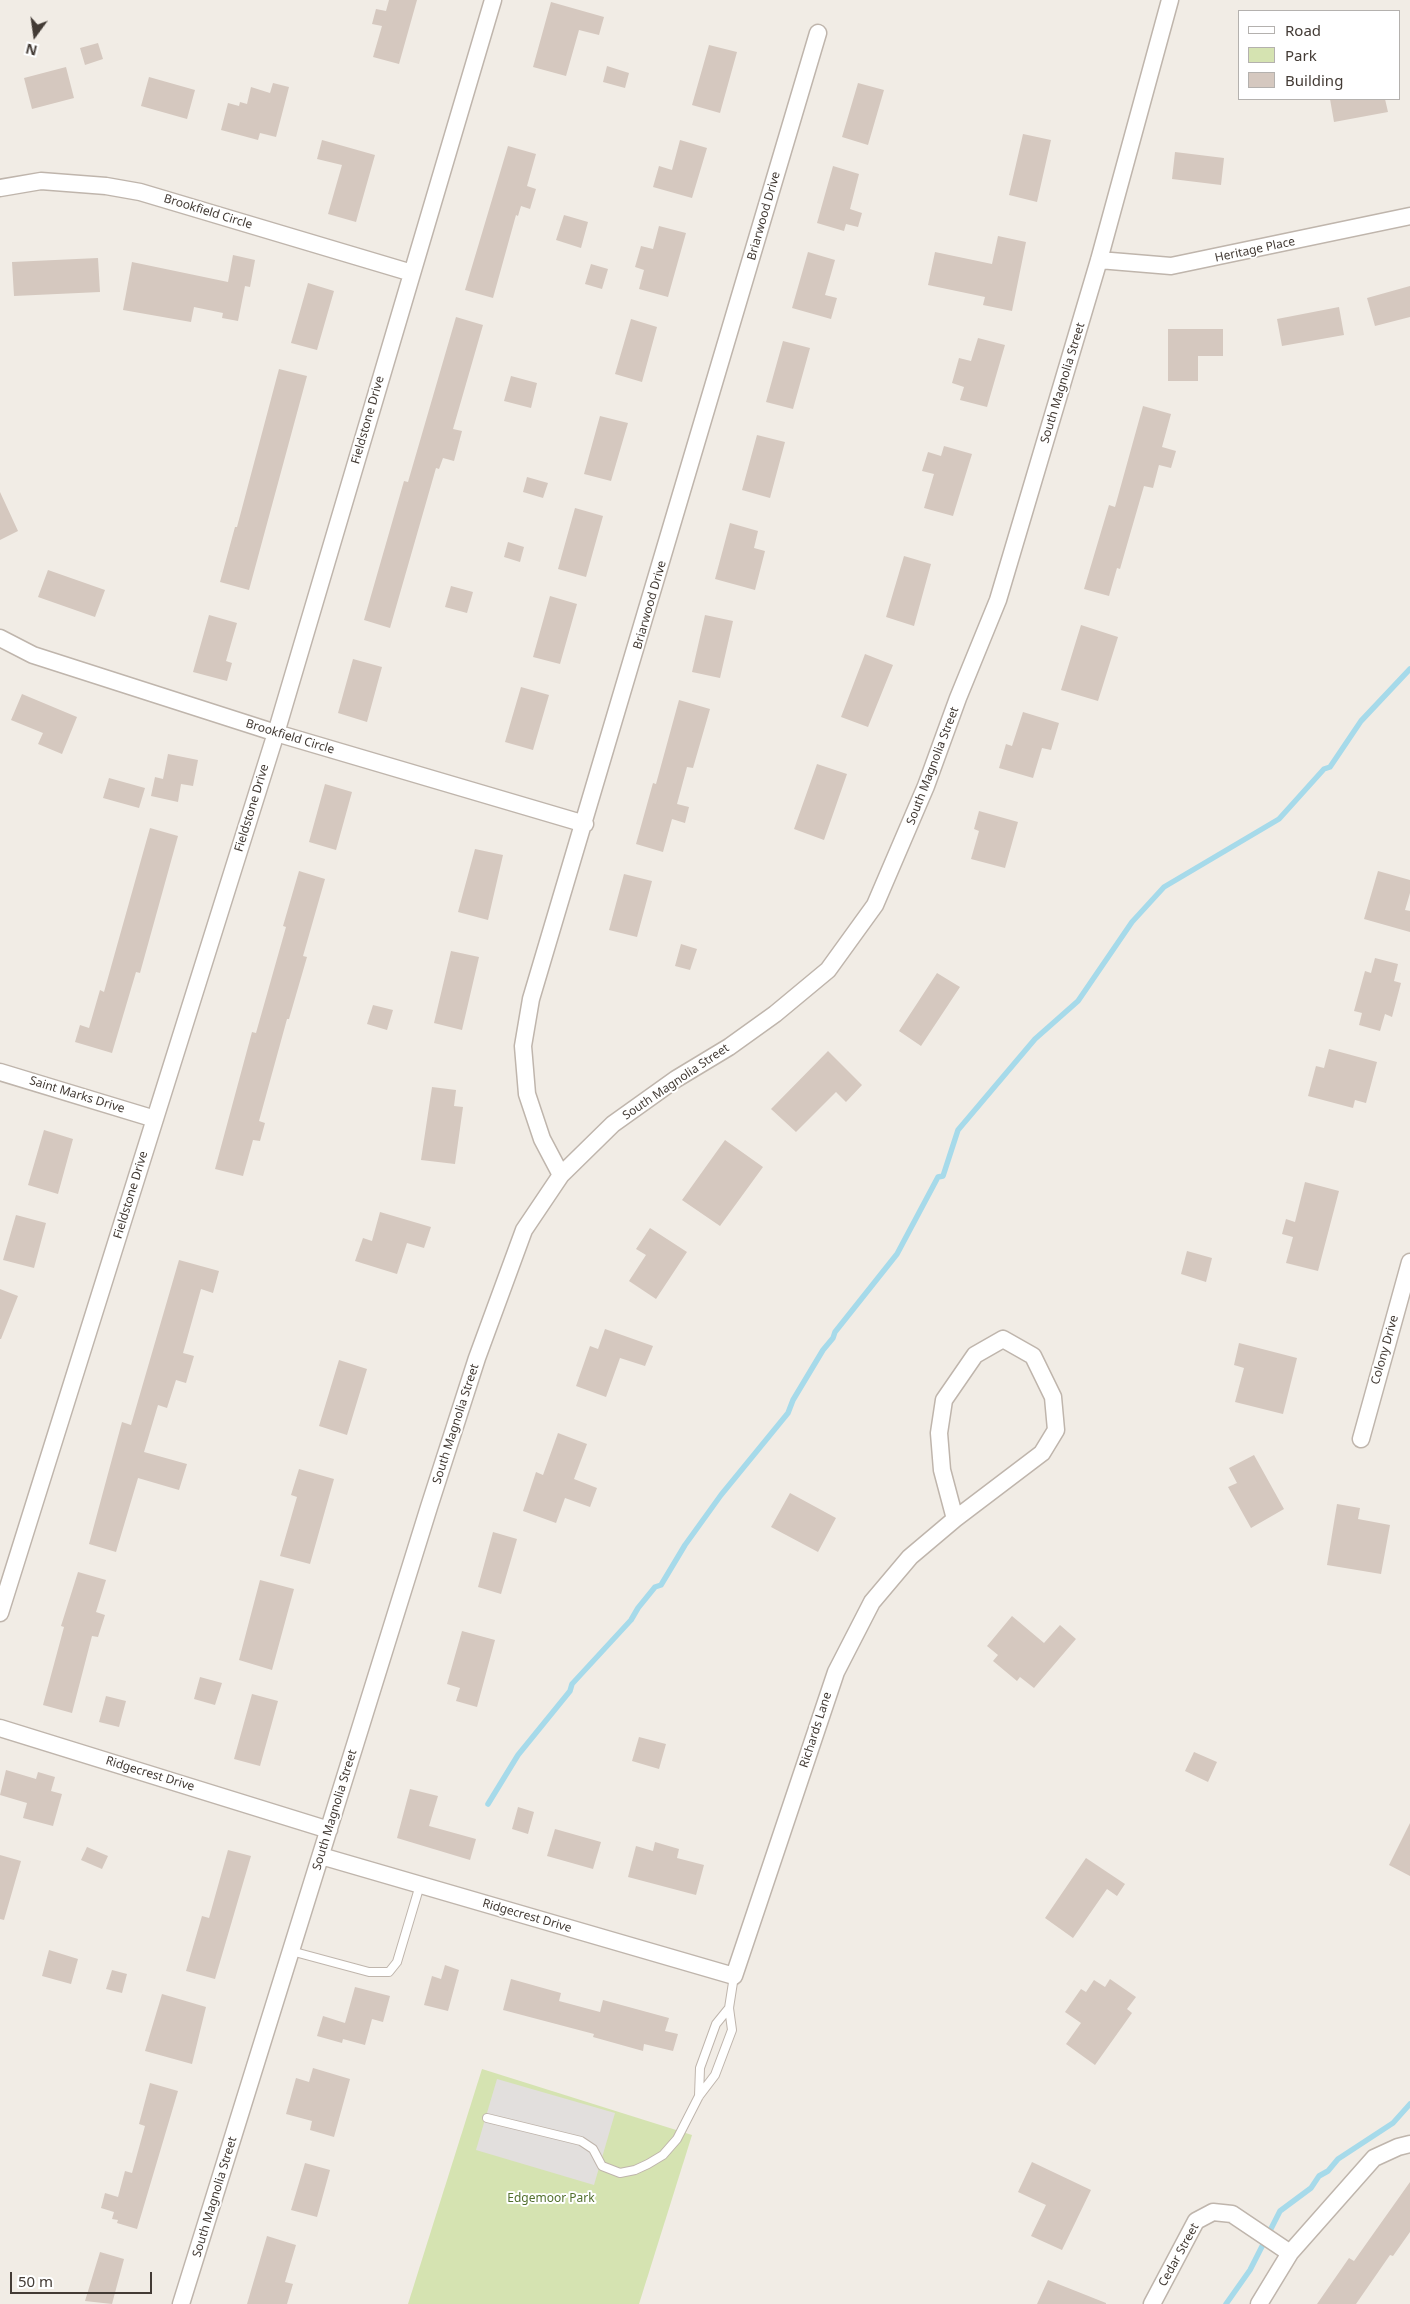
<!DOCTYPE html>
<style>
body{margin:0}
#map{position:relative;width:1410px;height:2304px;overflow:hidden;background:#f1ece5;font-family:"Noto Sans",sans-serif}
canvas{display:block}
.legend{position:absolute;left:1238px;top:10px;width:162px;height:90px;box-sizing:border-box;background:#fff;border:1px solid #b4b1ae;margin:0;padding:6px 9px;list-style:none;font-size:15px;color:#433b35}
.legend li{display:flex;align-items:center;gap:10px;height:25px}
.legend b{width:25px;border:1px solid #b4b1ae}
.north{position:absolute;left:10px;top:10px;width:50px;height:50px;-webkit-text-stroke:4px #fff;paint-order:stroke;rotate:194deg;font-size:14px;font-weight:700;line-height:20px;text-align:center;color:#433b35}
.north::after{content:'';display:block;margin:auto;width:18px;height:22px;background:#433b35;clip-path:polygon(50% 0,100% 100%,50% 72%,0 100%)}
.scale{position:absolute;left:10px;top:2272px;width:142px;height:22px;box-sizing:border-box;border:2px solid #433b35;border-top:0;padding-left:6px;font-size:15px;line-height:18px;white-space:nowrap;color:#433b35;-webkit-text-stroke:4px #fff;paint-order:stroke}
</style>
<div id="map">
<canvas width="1410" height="2304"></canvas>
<ul class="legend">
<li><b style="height:6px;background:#fff"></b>Road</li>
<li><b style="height:14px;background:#d5e3b1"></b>Park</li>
<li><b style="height:14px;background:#d5c8bf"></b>Building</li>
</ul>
<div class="north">N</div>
<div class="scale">50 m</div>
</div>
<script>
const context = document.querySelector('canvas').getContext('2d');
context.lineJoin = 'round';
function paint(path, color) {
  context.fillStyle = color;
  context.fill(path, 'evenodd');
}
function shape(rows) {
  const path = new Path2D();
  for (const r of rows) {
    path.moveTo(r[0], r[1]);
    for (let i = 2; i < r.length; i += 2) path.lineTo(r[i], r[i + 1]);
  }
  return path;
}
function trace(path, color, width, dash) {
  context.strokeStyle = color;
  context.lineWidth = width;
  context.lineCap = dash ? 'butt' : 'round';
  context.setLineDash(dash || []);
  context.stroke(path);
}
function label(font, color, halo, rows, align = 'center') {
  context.font = font + ' "Noto Sans",sans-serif';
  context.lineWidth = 4;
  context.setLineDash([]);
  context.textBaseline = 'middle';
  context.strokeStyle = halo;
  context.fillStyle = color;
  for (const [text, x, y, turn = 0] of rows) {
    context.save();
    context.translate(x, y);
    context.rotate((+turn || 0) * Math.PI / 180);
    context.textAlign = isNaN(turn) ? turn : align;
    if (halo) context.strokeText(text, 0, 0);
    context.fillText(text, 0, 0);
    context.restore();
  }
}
const green = shape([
 [482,2069,692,2135,639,2304,408,2304]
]);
const parking = shape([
 [497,2079,615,2113,594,2185,476,2150]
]);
const stream = shape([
 [488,1804,518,1755,570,1691,572,1684,631,1620,638,1608,655,1587,661,1585,685,1545,721,1495,788,1413,793,1400,823,1350,833,1338,835,1332,897,1254,938,1177,943,1176,958,1130,1035,1039,1078,1001,1132,922,1164,887,1279,819,1324,769,1330,767,1361,721,1410,669],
 [1226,2304,1250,2270,1280,2211,1311,2188,1319,2176,1328,2171,1338,2159,1393,2123,1410,2104]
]);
const building = shape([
 [389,0,417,0,399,64,373,57,382,26,372,24,376,9,386,11],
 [551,2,604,17,599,35,579,30,566,76,533,67],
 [98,43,103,59,85,65,80,48],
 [709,45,737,52,720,113,692,105],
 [607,66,629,73,625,88,603,82],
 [66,67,74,98,32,109,24,78],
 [149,77,195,90,187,119,141,106],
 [273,83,289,87,276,137,260,133,258,140,221,130,228,103,239,106,240,102,247,104,251,87,270,93],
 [858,83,884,90,868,145,842,137],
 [1330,99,1385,99,1388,112,1334,122],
 [1023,134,1051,140,1037,202,1009,195],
 [322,140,375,155,356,222,328,214,342,165,317,159],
 [680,140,707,148,692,198,653,187,659,166,672,170],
 [508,146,536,154,527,186,536,189,530,209,521,206,518,216,516,215,493,298,465,290],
 [1175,152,1224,158,1221,185,1172,179],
 [833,166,859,174,850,209,862,213,858,227,846,224,844,231,817,223],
 [564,215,588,222,581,248,556,240],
 [659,226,686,233,668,297,639,289,644,270,635,267,641,246,653,249],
 [998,236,1026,242,1012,311,983,305,985,297,928,285,935,252,992,264],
 [808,252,835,260,825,295,837,298,831,319,792,308],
 [233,255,255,260,250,287,245,286,238,321,222,318,223,313,194,307,191,322,123,310,132,262,228,282],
 [98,258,100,292,14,296,12,262],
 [591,264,608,269,602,289,585,284],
 [308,283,334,291,317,350,291,343],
 [1410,286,1410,317,1375,326,1367,298],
 [1339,307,1344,335,1282,346,1277,319],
 [456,317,483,325,453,429,462,431,454,461,443,458,439,469,436,468,390,628,364,620,404,481,408,482],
 [631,319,657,327,642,382,615,374],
 [1168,329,1223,329,1223,356,1198,356,1198,381,1168,381],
 [978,338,1005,345,987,407,960,400,964,387,952,383,959,358,971,361],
 [783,341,810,348,793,409,766,402],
 [279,369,307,376,249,590,220,582,235,527,237,527],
 [511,376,537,383,531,408,504,401],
 [1143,406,1171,414,1162,447,1176,451,1171,468,1159,465,1153,488,1144,486,1120,569,1117,568,1109,596,1084,589,1109,505,1115,507],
 [600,416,628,423,611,481,584,474],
 [757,435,785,442,770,498,742,490],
 [944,446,972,454,953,516,924,508,934,474,922,471,928,452,941,456],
 [527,477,548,483,543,498,523,492],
 [0,492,18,531,0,540],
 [575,508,603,516,586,577,558,569],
 [730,523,758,531,754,548,765,551,755,590,715,579],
 [508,542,524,547,520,562,504,557],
 [904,556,931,564,914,626,886,617],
 [48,570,105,590,95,617,38,597],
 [451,586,473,592,467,613,445,607],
 [550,596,577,604,560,664,533,657],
 [209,615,237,623,226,661,232,663,227,681,193,672],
 [705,615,733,621,720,678,692,672],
 [1081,625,1118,637,1098,701,1061,690],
 [865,654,893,665,868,727,841,717],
 [353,659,382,667,367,722,338,713],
 [521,687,549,695,533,750,505,742],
 [22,694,77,717,62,754,38,744,43,733,11,720],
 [679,700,710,709,693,768,687,767,677,804,689,807,685,823,672,819,663,852,636,844,653,783,656,784],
 [1023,712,1059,723,1051,750,1042,748,1033,778,999,768,1006,744,1012,746],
 [168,754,198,760,193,786,181,784,178,802,151,796,155,777,163,779],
 [817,764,847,774,824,840,794,829],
 [109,778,145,788,139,808,103,798],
 [325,784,352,792,336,850,309,842],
 [979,811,1018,822,1005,868,971,859,979,831,974,829],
 [150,828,178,836,140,973,136,972,112,1053,75,1042,80,1025,89,1028,100,990,104,992],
 [475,849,503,855,488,920,458,912],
 [299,871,325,879,303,956,307,957,289,1019,287,1019,259,1121,265,1123,260,1141,253,1140,243,1176,215,1169,252,1032,256,1033,286,927,283,926],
 [1378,871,1410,880,1410,893,1405,910,1410,911,1410,932,1364,919],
 [624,874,652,881,637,937,609,930],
 [681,944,697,949,690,970,675,966],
 [451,951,479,957,462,1030,434,1023],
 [1375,958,1398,964,1394,981,1401,983,1392,1017,1385,1014,1380,1031,1359,1025,1362,1013,1354,1011,1365,971,1371,973],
 [937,973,960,987,921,1046,899,1031],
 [373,1005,393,1010,387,1030,367,1024],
 [1329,1049,1377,1062,1366,1103,1355,1100,1353,1108,1308,1096,1316,1066,1324,1068],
 [828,1051,862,1085,846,1102,836,1092,796,1132,771,1109],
 [432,1087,456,1090,454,1106,463,1107,455,1164,421,1160],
 [44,1130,73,1139,58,1194,28,1185],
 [725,1140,763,1167,720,1226,682,1200],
 [1305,1182,1339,1191,1318,1271,1286,1263,1293,1237,1282,1234,1286,1219,1295,1222],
 [380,1212,431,1227,424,1248,407,1243,397,1274,355,1261,363,1238,372,1241],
 [16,1215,46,1223,34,1268,3,1260],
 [650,1228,687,1252,656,1299,629,1281,646,1255,636,1249],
 [1187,1251,1212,1258,1206,1282,1181,1274],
 [179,1260,219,1271,213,1293,201,1289,183,1353,194,1356,186,1383,176,1380,167,1408,158,1405,144,1452,187,1464,179,1490,138,1478,116,1552,89,1544,122,1422,131,1425],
 [0,1289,18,1296,1,1339,0,1339],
 [605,1329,653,1346,645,1366,620,1358,606,1397,576,1386,590,1346,598,1349],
 [1239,1343,1297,1358,1283,1414,1235,1402,1244,1368,1234,1365],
 [339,1360,367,1369,347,1435,319,1426],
 [558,1433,587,1444,574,1479,597,1488,590,1507,565,1498,556,1523,523,1511,536,1472,543,1475],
 [1254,1455,1284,1509,1251,1528,1228,1487,1237,1483,1229,1468],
 [299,1469,334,1479,310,1564,280,1556,297,1497,291,1495],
 [790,1493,836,1518,818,1552,771,1527],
 [1337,1504,1360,1508,1358,1519,1390,1525,1381,1574,1327,1565],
 [493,1532,517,1539,501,1594,478,1587],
 [78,1572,106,1580,96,1612,105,1615,98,1637,92,1636,72,1713,43,1705,64,1627,61,1626],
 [260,1580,294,1589,272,1670,239,1660],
 [1012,1616,1044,1643,1060,1625,1076,1639,1034,1688,1020,1677,1017,1681,993,1661,998,1655,987,1646],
 [462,1631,495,1640,477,1707,456,1701,460,1688,447,1684],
 [200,1677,222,1683,215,1705,194,1699],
 [252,1694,278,1701,260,1766,234,1759],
 [106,1696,126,1701,119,1727,99,1722],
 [639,1737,666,1744,659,1769,632,1761],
 [1194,1752,1217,1762,1208,1782,1185,1771],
 [6,1770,36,1779,38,1772,55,1777,51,1791,62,1794,53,1826,23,1818,27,1803,0,1795],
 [410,1789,438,1796,429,1826,476,1839,470,1860,397,1838],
 [518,1807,534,1812,528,1834,512,1829],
 [1410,1823,1410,1876,1389,1865],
 [555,1829,601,1842,593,1869,547,1856],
 [655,1842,679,1849,677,1858,704,1865,696,1895,628,1877,636,1846,653,1851],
 [87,1847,108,1856,102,1869,81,1860],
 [228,1850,251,1856,215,1979,186,1971,202,1916,209,1918],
 [0,1855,21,1861,4,1920,0,1919],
 [1086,1858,1125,1884,1117,1896,1107,1889,1073,1938,1045,1918],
 [49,1950,78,1959,71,1984,42,1976],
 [445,1965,459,1970,448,2011,424,2005,432,1976,441,1979],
 [112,1970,127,1974,122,1993,106,1989],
 [511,1979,561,1993,559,2001,600,2012,603,2000,669,2018,665,2031,678,2034,673,2051,644,2044,643,2051,593,2037,594,2034,503,2010],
 [1110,1979,1136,1997,1127,2009,1132,2013,1095,2065,1066,2044,1081,2023,1065,2012,1081,1989,1086,1992,1094,1980,1105,1987],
 [355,1987,390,1996,383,2022,372,2019,365,2045,343,2039,342,2043,317,2036,323,2016,345,2023],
 [162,1994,206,2007,192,2064,145,2051],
 [313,2068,350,2079,334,2137,310,2130,312,2121,286,2114,296,2078,309,2082],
 [150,2083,178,2091,137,2229,117,2223,118,2220,112,2219,114,2212,101,2208,105,2193,118,2197,125,2171,132,2173,145,2126,139,2124],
 [1032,2162,1091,2190,1062,2250,1031,2236,1046,2205,1018,2192],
 [305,2163,330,2170,317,2217,291,2210],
 [1410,2182,1410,2232,1393,2256,1390,2255,1356,2304,1317,2304,1349,2258,1354,2261],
 [267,2236,296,2245,285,2282,293,2284,287,2304,247,2304],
 [100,2252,124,2259,112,2304,85,2301],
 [1048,2280,1106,2303,1106,2304,1037,2304]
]);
const lane = shape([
 [291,1951,369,1972,389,1972,397,1962,420,1885],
 [699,2096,700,2068,716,2024,729,2008],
 [487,2118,581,2141,593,2149,602,2166,620,2173,635,2170,648,2164,663,2155,677,2139,699,2096,715,2075,732,2030,729,2008,734,1976]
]);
const street = shape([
 [0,188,41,181,106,186,140,192,412,273],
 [1099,260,1171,266,1410,216],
 [0,638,33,655,276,733,585,824],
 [0,1072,155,1119],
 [561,1175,542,1139,527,1094,523,1046,531,999,818,33],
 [1003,1339,1033,1356,1053,1397,1056,1430,1042,1453,955,1519,942,1470,939,1433,944,1400,975,1355,1003,1339],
 [1361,1439,1410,1262],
 [0,1613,276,733,493,0],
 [0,1728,329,1830],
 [321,1856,734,1976,836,1672,872,1602,910,1557,955,1519],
 [181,2304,429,1507,477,1358,524,1230,561,1175,613,1124,676,1079,729,1047,775,1014,828,970,875,905,926,786,958,698,998,600,1099,260,1170,0],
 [1152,2304,1196,2221,1213,2212,1232,2214,1290,2253],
 [1259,2304,1290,2253,1374,2158,1398,2147,1410,2144]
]);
const streetNames = [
 ["Brookfield Circle",208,212,17],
 ["Briarwood Drive",764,216,-74],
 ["Heritage Place",1255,250,-12],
 ["South Magnolia Street",1063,383,-73],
 ["Fieldstone Drive",368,420,-74],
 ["Briarwood Drive",650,605,-74],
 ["Brookfield Circle",290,737,17],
 ["South Magnolia Street",933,766,-69],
 ["Fieldstone Drive",252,808,-73],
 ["South Magnolia Street",676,1082,-34],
 ["Saint Marks Drive",77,1095,17],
 ["Fieldstone Drive",131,1195,-73],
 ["Colony Drive",1385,1350,-74],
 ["South Magnolia Street",456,1424,-72],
 ["Richards Lane",816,1730,-72],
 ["Ridgecrest Drive",150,1774,17],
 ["South Magnolia Street",335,1810,-73],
 ["Ridgecrest Drive",527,1916,16],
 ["South Magnolia Street",215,2197,-73],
 ["Cedar Street",1179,2255,-61]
];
const parkNames = [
 ["Edgemoor Park",551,2199]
];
paint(green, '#d5e3b1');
paint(parking, '#e2dfdd');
trace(stream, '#a6daea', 5.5);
paint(building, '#d5c8bf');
trace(lane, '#bfb5ac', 10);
trace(street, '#bfb5ac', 19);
trace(lane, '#fff', 8);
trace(street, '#fff', 16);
label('12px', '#433b35', '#fff', streetNames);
label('12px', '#52702e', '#fff', parkNames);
</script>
